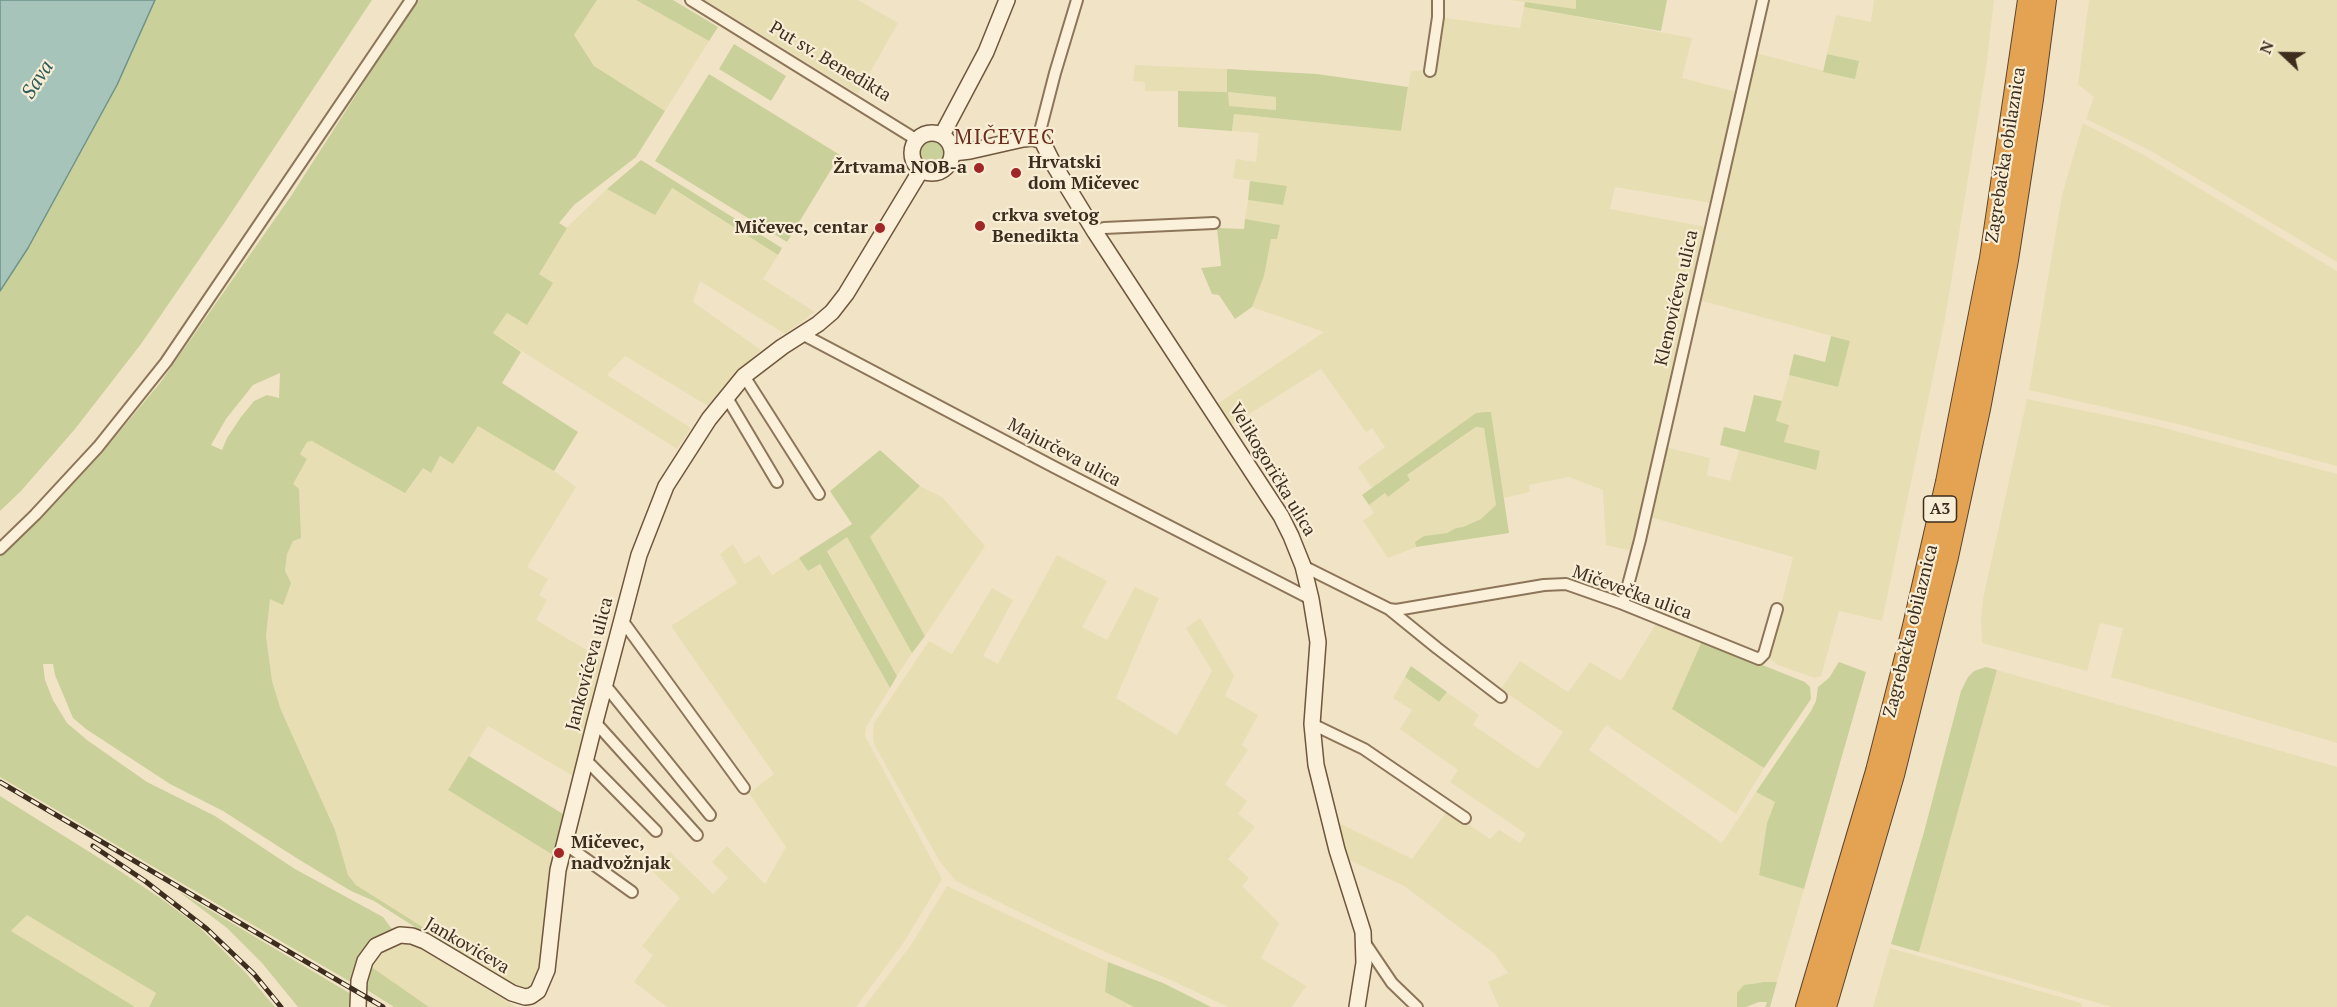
<!DOCTYPE html>
<meta charset="utf-8">
<style>
body{margin:0}
#map{position:relative;width:2337px;height:1007px;overflow:hidden;background:#f1e4c6;font-family:"PT Serif",serif}
canvas{display:block}
.north{position:absolute;left:2253px;top:24px;width:60px;height:60px;-webkit-text-stroke:4px #f8eed6;paint-order:stroke;rotate:292deg;font-size:16px;font-weight:700;line-height:24px;text-align:center;color:#3d2d1f}
.north::after{content:'';display:block;margin:auto;width:21px;height:27px;background:#3d2d1f;clip-path:polygon(50% 0,100% 100%,50% 72%,0 100%)}
</style>
<div id="map">
<canvas width="2337" height="1007"></canvas>
<div class="north">N</div>
</div>
<script>
const context = document.querySelector('canvas').getContext('2d');
context.lineJoin = 'round';
function paint(path, color) {
  context.fillStyle = color;
  context.fill(path, 'evenodd');
}
function shape(rows) {
  const path = new Path2D();
  for (const r of rows) {
    if (r.length === 3) {
      path.moveTo(r[0] + r[2], r[1]);
      path.arc(r[0], r[1], r[2], 0, 2 * Math.PI);
      continue;
    }
    path.moveTo(r[0], r[1]);
    for (let i = 2; i < r.length; i += 2) path.lineTo(r[i], r[i + 1]);
  }
  return path;
}
function trace(path, color, width, dash) {
  context.strokeStyle = color;
  context.lineWidth = width;
  context.lineCap = dash ? 'butt' : 'round';
  context.setLineDash(dash || []);
  context.stroke(path);
}
function label(font, color, halo, rows, align = 'center') {
  context.font = font + ' "PT Serif",serif';
  context.lineWidth = 4.5;
  context.setLineDash([]);
  context.textBaseline = 'middle';
  context.strokeStyle = halo;
  context.fillStyle = color;
  for (const [text, x, y, turn = 0] of rows) {
    context.save();
    context.translate(x, y);
    context.rotate((+turn || 0) * Math.PI / 180);
    context.textAlign = isNaN(turn) ? turn : align;
    if (halo) context.strokeText(text, 0, 0);
    context.fillText(text, 0, 0);
    context.restore();
  }
}
const farmland = shape([
 [597,0,636,0,709,41,665,111,594,66,574,35],
 [705,0,858,0,898,23,858,94],
 [1509,0,1576,0,1576,9,1525,2],
 [1874,0,1994,0,1986,69,1945,319,1882,621,1839,611,1821,676,1815,678,1778,665,1768,658,1793,557,1650,517,1665,447,1710,458,1707,475,1730,481,1739,450,1816,470,1784,442,1788,425,1776,422,1789,375,1838,387,1850,341,1699,300,1756,53,1855,79,1859,61,1827,54,1836,15,1871,22],
 [2089,0,2337,0,2337,262,2151,151,2086,119,2094,97,2078,84],
 [1524,7,1692,38,1682,78,1737,92,1711,203,1615,187,1610,209,1706,227,1632,551,1606,545,1603,490,1569,477,1529,485,1530,492,1504,498,1491,412,1476,413,1372,488,1358,467,1385,447,1372,428,1366,432,1321,369,1230,426,1216,405,1324,332,1252,307,1264,276,1271,238,1279,225,1245,219,1248,200,1283,205,1287,187,1233,178,1236,159,1256,162,1259,133,1232,131,1234,114,1401,131,1411,71,1430,70,1438,17,1520,28],
 [1135,65,1227,69,1228,92,1276,97,1276,110,1228,106,1227,92,1145,91,1145,82,1133,81],
 [2083,123,2144,155,2337,271,2337,466,2178,424,2029,390,2062,195],
 [671,188,778,255,763,279,815,312,785,334,700,281,693,302,761,350,724,386,708,406,625,356,607,375,691,428,677,449,493,333,507,313,527,325,552,283,538,274,564,230,607,189,655,214],
 [2027,399,2153,425,2337,474,2337,743,2111,677,2123,628,2100,623,2087,671,1982,643,1981,618,1983,599],
 [478,425,554,471,576,487,527,567,548,579,539,595,547,600,536,620,602,659,573,776,488,726,448,790,553,855,543,963,536,980,531,986,523,989,516,988,481,969,482,964,356,885,348,875,335,830,281,710,272,681,266,636,270,598,285,571,287,554,293,540,292,485,307,459,300,454,307,442,312,441,423,468,430,473,440,456,453,464],
 [1477,427,1484,428,1496,505,1481,519,1463,527,1456,528,1447,533,1424,536,1415,542,1416,547,1388,558,1363,521,1374,513,1369,505,1385,493,1388,497,1409,480,1407,475],
 [920,486,942,497,985,546,925,636,870,537],
 [847,536,912,653,897,676,827,550],
 [733,544,745,564,759,555,772,575,799,558,808,571,819,564,890,688,866,727,865,736,942,879,904,942,856,1007,667,1007,634,982,653,955,642,946,680,898,651,870,670,852,713,894,728,878,712,862,727,846,765,884,786,847,749,793,774,774,671,626,737,583,720,554],
 [1057,555,1107,581,1082,627,1107,640,1135,587,1159,598,1116,698,1177,735,1212,671,1186,628,1200,618,1234,676,1225,696,1258,715,1242,745,1248,750,1225,784,1247,801,1238,814,1255,827,1228,859,1249,878,1242,886,1279,923,1261,958,1306,986,1292,1007,1228,1007,1175,982,1062,933,956,881,940,862,875,746,873,739,874,723,929,641,952,654,992,588,1013,600,983,656,998,664],
 [1657,622,1702,641,1672,709,1764,768,1736,814,1606,725,1589,750,1722,843,1756,792,1775,802,1767,823,1759,875,1804,889,1777,982,1752,983,1737,993,1737,1007,1499,1007,1488,982,1508,973,1494,953,1404,886,1345,858,1337,822,1412,859,1448,810,1490,839,1499,830,1520,843,1526,834,1450,782,1458,770,1400,729,1412,710,1393,698,1405,677,1439,702,1447,692,1479,715,1473,725,1538,769,1563,732,1501,689,1520,661,1568,692,1590,662,1621,681],
 [1997,670,2337,767,2337,1007,2112,1007,1919,952],
 [947,886,1108,962,1105,992,1134,1007,864,1007,911,945],
 [27,915,156,993,149,1007,135,1007,11,931],
 [398,944,410,944,417,946,516,1007,429,1007,370,966,380,954],
 [1890,948,2081,1003,2082,1007,1873,1007]
]);
const green = shape([
 [155,0,372,0,229,216,141,344,75,429,21,491,0,511,0,291,28,248,117,85],
 [417,0,597,0,574,35,594,66,665,111,636,157,574,205,559,223,567,228,539,274,553,283,527,325,507,313,493,333,521,352,502,383,578,432,554,471,478,426,453,464,440,456,431,473,423,468,405,493,312,441,307,442,300,454,307,459,293,484,299,489,301,538,293,541,287,554,285,571,291,583,283,605,270,599,266,636,272,681,281,710,335,830,348,875,356,885,483,965,481,969,374,901,351,891,298,859,223,811,170,784,86,729,73,718,55,675,53,664,43,664,45,680,53,700,67,723,87,740,147,782,215,816,295,869,383,917,392,929,368,944,361,955,354,984,0,777,0,556,42,516,109,444,160,383,291,196],
 [280,373,279,398,267,395,254,401,241,417,227,438,222,450,211,445,226,419,253,385],
 [636,0,673,0,718,27,709,41],
 [1576,0,1667,0,1661,31,1524,7,1525,2,1576,9],
 [734,44,786,76,771,101,719,69],
 [1827,54,1859,61,1855,79,1823,72],
 [1227,69,1317,74,1408,87,1401,131,1234,114,1232,131,1178,127,1178,91,1227,92],
 [1228,92,1276,97,1276,110,1229,106],
 [709,74,840,155,787,242,655,161],
 [934,153,14],
 [641,160,782,248,778,255,672,188,655,215,607,189],
 [1250,181,1287,186,1283,205,1248,200],
 [1245,219,1280,225,1277,239,1271,239,1264,276,1252,307,1235,319,1219,295,1212,294,1201,268,1221,266,1217,228,1244,229],
 [1831,336,1850,341,1838,387,1789,375,1794,354,1825,362],
 [1754,395,1782,401,1776,421,1789,425,1784,442,1820,451,1816,470,1720,445,1724,427,1745,432],
 [1485,412,1491,412,1509,533,1416,547,1415,542,1424,536,1447,533,1456,528,1463,527,1481,519,1496,505,1484,428,1476,427,1407,475,1410,480,1388,497,1385,493,1369,505,1362,495,1476,413],
 [880,450,920,486,870,537,925,636,912,653,847,537,827,551,897,676,890,688,820,564,808,571,799,558,852,524,830,491],
 [1702,641,1805,682,1810,687,1811,699,1764,768,1672,709],
 [1839,662,1866,672,1804,889,1759,875,1767,823,1775,802,1756,792,1811,711,1816,701,1818,687,1829,678],
 [1411,666,1447,692,1439,702,1405,677],
 [1986,667,1997,670,1919,952,1891,944,1924,832,1961,691,1968,677,1974,671],
 [469,756,563,814,553,855,448,790],
 [0,796,120,871,163,900,199,927,245,972,275,1007,149,1007,156,993,27,915,11,931,135,1007,0,1007],
 [178,891,351,994,352,1007,298,1007,262,963,227,928],
 [1108,962,1163,983,1211,1007,1134,1007,1105,992],
 [370,966,429,1007,394,1007,367,990],
 [1764,982,1777,982,1770,1007,1765,1007,1767,1002,1759,1002,1746,1007,1737,1007,1737,993,1744,985]
]);
const water = shape([
 [0,0,155,0,117,85,28,248,0,291,0,0]
]);
const street = shape([
 [691,0,917,140],
 [1430,71,1438,17,1438,0],
 [1038,139,1055,73,1077,0],
 [1095,232,1104,228,1214,223],
 [802,334,1054,467,1311,599],
 [744,376,819,494],
 [726,396,777,482],
 [0,549,35,515,98,447,166,362,411,0],
 [1303,566,1389,609,1396,610,1544,585,1566,584,1623,604,1759,659,1764,654,1777,609],
 [1623,604,1640,540,1763,0],
 [1389,609,1437,648,1501,697],
 [622,620,744,788],
 [605,685,710,815],
 [595,722,697,835],
 [1312,724,1364,749,1465,818],
 [585,759,656,831],
 [565,844,632,892],
 [1365,943,1392,983,1417,1007]
]);
const secondary = shape([
 [932,153,20],
 [942,135,986,52,1007,0],
 [953,153,970,151,1023,139,1033,138,1042,141,1054,165,1095,232,1281,516,1291,536,1303,566,1311,599,1318,642,1312,724,1316,765,1337,850,1363,932,1364,963,1357,1007],
 [358,1007,359,981,365,961,376,946,400,935,412,936,425,941,512,993,525,997,531,996,538,991,547,970,558,870,595,722,639,555,666,486,709,419,744,376,782,347,818,324,832,312,846,294,921,170]
]);
const highway = shape([
 [1806,1007,1876,771,1913,626,1946,482,1990,258,2028,0],
 [1826,1007,1894,775,1948,557,1980,409,2008,260,2033,99,2046,0]
]);
const rail = shape([
 [0,782,383,1007],
 [93,846,145,881,207,929,254,974,281,1007]
]);
const markers = [
 [979,168,6,"#a02728"],
 [1016,173,6,"#a02728"],
 [980,226,6,"#a02728"],
 [880,228,6,"#a02728"],
 [559,853,6,"#a02728"]
];
const shields = [
 [1940,509,33]
];
const shieldNames = [
 ["A3",1940,509]
];
const streetNames = [
 ["Put sv. Benedikta",830,62,31],
 ["Zagrebačka obilaznica",2006,155,-81],
 ["Klenovićeva ulica",1677,298,-77],
 ["Majurčeva ulica",1064,453,28],
 ["Velikogorička ulica",1272,470,59],
 ["Mičevečka ulica",1632,593,20],
 ["Zagrebačka obilaznica",1911,631,-76],
 ["Jankovićeva ulica",590,664,-75],
 ["Jankovićeva",467,946,30]
];
const poiNames = [
 ["Hrvatski",1028,163],
 ["dom Mičevec",1028,184],
 ["Žrtvama NOB-a",967,168,"right"],
 ["crkva svetog",992,216],
 ["Benedikta",992,237],
 ["Mičevec, centar",868,228,"right"],
 ["Mičevec,",571,843],
 ["nadvožnjak",571,864]
];
const waterNames = [
 ["Sava",38,80,-57]
];
const quarterNames = [
 ["MIČEVEC",1005,138]
];
paint(farmland, '#e7deb3');
paint(green, '#cad099');
paint(water, '#a7c4bb');
trace(water, '#6d938a', 1.5);
trace(street, '#8d755a', 14);
trace(secondary, '#6f563d', 18);
trace(highway, '#5b432e', 22);
trace(street, '#fbf1da', 10);
trace(secondary, '#fbf1da', 15);
trace(highway, '#e3a353', 20);
trace(rail, '#3d2d1f', 5);
trace(rail, '#f8eed6', 3, [9]);
for (const [x, y, r, color] of markers) {
  const dot = new Path2D();
  dot.arc(x, y, r, 0, 2 * Math.PI);
  context.fillStyle = color;
  context.fill(dot);
  trace(dot, '#f8eed6', 2);
}
for (const [x, y, w] of shields) {
  const box = new Path2D();
  box.roundRect(x - w / 2, y - 13, w, 26, 4.5);
  context.fillStyle = '#f8eed6';
  context.fill(box);
  trace(box, '#3d2d1f', 1.5);
}
label('bold 16px', '#3d2d1f', null, shieldNames);
label('18px', '#3d2d1f', '#f8eed6', streetNames);
label('bold 18px', '#3d2d1f', '#f8eed6', poiNames, 'left');
label('italic 20px', '#2d5d5a', '#f8eed6', waterNames);
context.letterSpacing = '1.5px';
label('21px', '#6c2c1c', '#f8eed6', quarterNames);
context.letterSpacing = '0px';
</script>
